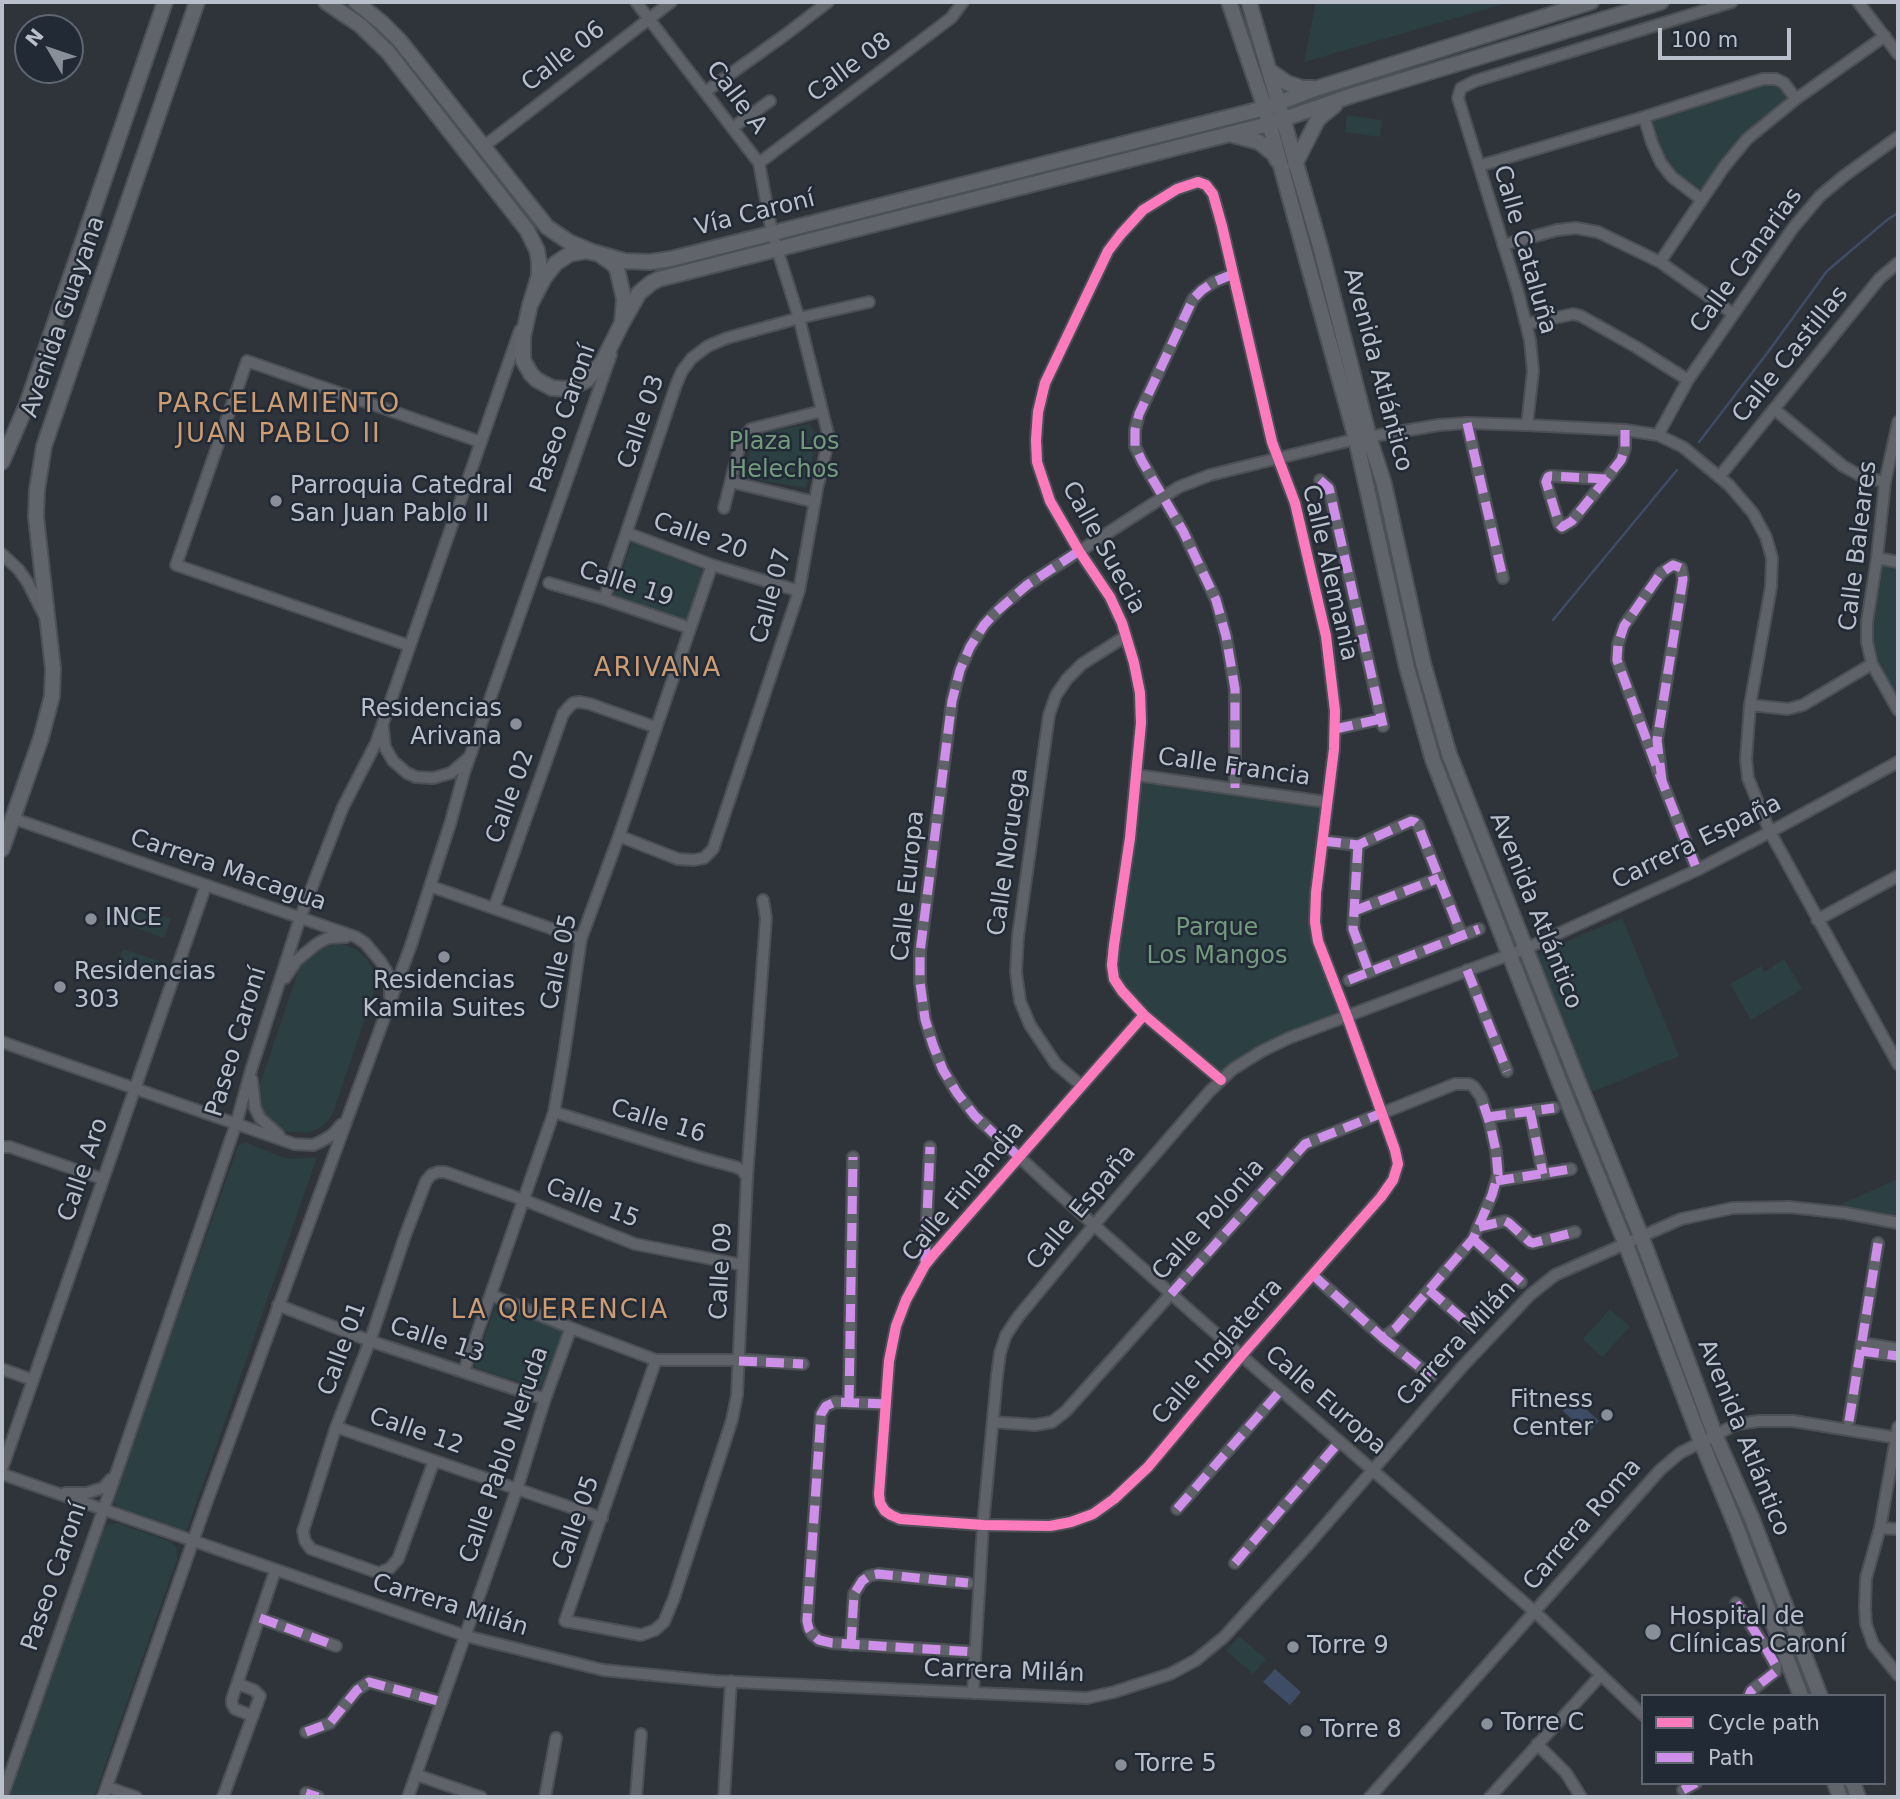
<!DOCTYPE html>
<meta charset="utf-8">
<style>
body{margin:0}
#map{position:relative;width:1900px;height:1799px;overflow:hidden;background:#2f343b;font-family:"DejaVu Sans",sans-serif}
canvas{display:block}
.frame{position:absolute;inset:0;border:4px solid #bac0cb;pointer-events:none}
.legend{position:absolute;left:1641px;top:1694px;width:245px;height:91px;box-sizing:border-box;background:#222a36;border:2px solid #5f6672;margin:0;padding:9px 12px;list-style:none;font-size:21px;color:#bac0cb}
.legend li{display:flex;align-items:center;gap:14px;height:35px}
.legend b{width:35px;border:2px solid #5f6672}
.north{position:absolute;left:14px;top:14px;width:70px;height:70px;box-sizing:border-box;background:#222a36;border:2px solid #5f6672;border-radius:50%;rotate:309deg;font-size:19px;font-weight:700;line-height:28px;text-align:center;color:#bac0cb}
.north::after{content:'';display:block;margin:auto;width:24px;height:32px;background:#898f99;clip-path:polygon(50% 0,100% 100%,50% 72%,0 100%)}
.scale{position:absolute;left:1658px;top:28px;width:133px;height:32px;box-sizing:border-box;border:4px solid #bac0cb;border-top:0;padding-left:9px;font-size:21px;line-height:24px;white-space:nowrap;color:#bac0cb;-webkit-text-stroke:5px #222a36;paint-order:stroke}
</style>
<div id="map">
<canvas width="1900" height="1799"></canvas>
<div class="frame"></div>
<ul class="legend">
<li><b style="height:9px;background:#fd7abc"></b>Cycle path</li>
<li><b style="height:9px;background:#ce8fe9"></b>Path</li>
</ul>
<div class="north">N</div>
<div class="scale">100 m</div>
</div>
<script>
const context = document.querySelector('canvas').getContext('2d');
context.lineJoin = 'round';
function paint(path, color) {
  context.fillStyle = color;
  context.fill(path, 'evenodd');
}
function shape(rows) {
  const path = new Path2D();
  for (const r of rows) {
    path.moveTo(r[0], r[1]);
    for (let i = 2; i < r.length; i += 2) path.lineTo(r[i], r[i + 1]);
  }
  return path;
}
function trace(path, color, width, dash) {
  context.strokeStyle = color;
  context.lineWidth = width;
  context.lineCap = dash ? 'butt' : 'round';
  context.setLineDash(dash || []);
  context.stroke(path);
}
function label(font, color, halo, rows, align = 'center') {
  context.font = font + ' "DejaVu Sans",sans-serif';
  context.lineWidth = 5;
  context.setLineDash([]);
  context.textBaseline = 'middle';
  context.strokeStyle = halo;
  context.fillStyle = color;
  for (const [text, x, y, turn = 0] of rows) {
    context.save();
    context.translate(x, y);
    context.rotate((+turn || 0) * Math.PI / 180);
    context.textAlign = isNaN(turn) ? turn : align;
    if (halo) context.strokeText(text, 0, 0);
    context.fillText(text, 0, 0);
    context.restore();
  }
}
const green = shape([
 [1316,2,1511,2,1304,62],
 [1764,82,1775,82,1781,86,1791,98,1701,196,1676,176,1663,161,1648,120],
 [1347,115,1382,120,1380,137,1345,132],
 [810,424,817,438,806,488,745,478,751,441,760,433],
 [632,542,703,570,686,622,613,596],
 [1882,565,1898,567,1898,698,1878,661,1872,640,1873,617],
 [1136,775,1326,802,1315,922,1347,1016,1289,1038,1221,1080,1122,991,1112,965],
 [137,907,171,919,164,938,130,926],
 [1622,918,1679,1056,1592,1092,1535,955],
 [336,944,345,945,357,950,368,960,375,974,375,988,333,1113,328,1121,320,1128,307,1133,286,1131,275,1126,267,1119,262,1111,258,1093,259,1087,300,966,303,961,318,949],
 [123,949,159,961,152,980,117,967],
 [1784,959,1802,989,1751,1020,1730,984,1761,966,1764,972],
 [247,1143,281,1157,293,1159,317,1157,188,1527,185,1530,179,1530,119,1508,114,1503,113,1499,238,1146,241,1144],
 [1898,1179,1898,1219,1839,1212,1842,1204],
 [496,1304,565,1329,540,1389,474,1367],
 [1610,1309,1630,1327,1602,1357,1583,1339],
 [117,1523,171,1542,177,1549,177,1559,94,1797,9,1797,101,1532,107,1525],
 [1239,1636,1266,1659,1253,1674,1226,1651]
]);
const water = shape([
 [1574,1398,1599,1421,1588,1433,1563,1411],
 [1275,1669,1301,1692,1290,1705,1263,1682]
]);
const stream = shape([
 [1699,442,1768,352,1827,271,1887,220,1898,213],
 [1553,620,1677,470]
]);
const minor = shape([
 [1858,2,1898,54],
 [705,92,785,35,828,2],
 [1644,117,1652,143,1661,163,1672,177,1702,200],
 [732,128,770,101],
 [483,147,671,2],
 [759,163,951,18,963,2],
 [1479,166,1644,117,1763,79,1776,79,1784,83,1796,99],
 [1503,245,1557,230,1576,228,1598,232,1660,262,1732,313],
 [1660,262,1724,167,1747,139,1796,99,1885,36],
 [1233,274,1214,282,1202,290,1193,299,1139,414,1135,430,1135,446,1142,461,1183,531,1216,600,1226,636,1235,689,1235,788],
 [1526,324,1573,314,1581,316,1636,347,1688,380],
 [1774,409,1843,466,1861,476,1885,482],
 [1898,422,1885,482,1877,558,1867,622,1867,642,1872,664,1898,710],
 [1467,423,1503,578],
 [1527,425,1533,371,1530,340,1518,292,1458,98,1461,88,1475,81,1732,2],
 [1658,435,1688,380,1793,228,1820,196,1844,176,1898,137],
 [1719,477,1880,278,1898,263],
 [1606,479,1550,476,1548,477,1546,482,1559,524,1562,527,1572,521,1606,479,1621,460,1625,448,1625,430],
 [1320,480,1329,488,1383,726],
 [731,482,815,502],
 [724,508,741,440,751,429,822,411],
 [627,533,712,565,799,591],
 [2,554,19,570,28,583,44,615],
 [1877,558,1898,562],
 [549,583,604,599,690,628],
 [604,599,676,385,682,371,692,358,708,346,727,338,799,318,869,302],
 [410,646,176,565,247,361,481,442],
 [1750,705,1788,709,1803,705,1872,664],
 [383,728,385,747,393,761,407,773,416,777,433,778,451,773,467,759],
 [1335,729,1381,719],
 [1136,775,1326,802],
 [1662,781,1657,740,1683,579,1681,568,1673,565,1661,573,1624,626,1618,644,1617,660,1662,781,1697,870],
 [12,818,356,937,365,943,381,962,387,972,390,984,390,996],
 [619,836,678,859,694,860,704,858,713,849,799,591,817,489,829,438,799,318,772,233,759,163,636,2],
 [1323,841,1358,845,1411,821,1415,822,1418,825,1462,936],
 [1358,845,1353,929,1369,972],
 [430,886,581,939],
 [494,908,563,714,568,708,573,703,580,702,590,704,655,727],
 [1354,911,1439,878],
 [1817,920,1898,876],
 [1467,970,1507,1071],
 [285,978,297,960,318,943,328,938,346,937],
 [1349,980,1479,929],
 [1144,1015,934,1254,925,1265,906,1300,896,1326,889,1361,879,1494,880,1503,885,1511,891,1515,900,1519,983,1525,1050,1526,1071,1522,1093,1514,1114,1499,1148,1467,1241,1356,1381,1197,1393,1180,1398,1164,1395,1150,1347,1016,1318,941,1315,922,1316,893,1334,749,1335,711,1326,636,1295,503,1272,442,1222,226,1213,194,1206,185,1198,182,1177,189,1143,210,1121,234,1108,251,1045,383,1038,412,1036,440,1037,462,1050,501,1079,551,1110,597,1122,623,1134,663,1140,693,1141,723,1130,838,1114,945,1112,965,1114,979,1122,991,1144,1015,1221,1080],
 [2,1042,294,1144,313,1145,322,1141,332,1135,342,1124],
 [252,1080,255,1108,260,1118,279,1135],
 [1082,1086,1056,1064,1030,1025,1020,1001,1016,972,1018,936,1049,715,1056,695,1067,679,1082,664,1126,636],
 [1530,1111,1543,1174],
 [554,1112,702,1158,736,1167,742,1170,747,1177],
 [1488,1117,1554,1108],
 [2,1147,10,1147,103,1179],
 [1496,1181,1571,1169],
 [1479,1227,1505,1221,1509,1223,1530,1242,1533,1243,1575,1232],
 [1473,1239,1521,1282],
 [925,1265,930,1147],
 [1429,1290,1473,1328],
 [491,1295,571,1328,656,1360,749,1360,803,1364],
 [278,1305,370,1341,545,1399],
 [1383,1338,1431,1376],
 [1862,1343,1898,1349],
 [1861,1351,1898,1356],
 [656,1360,565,1621,641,1635,655,1630,664,1622,674,1598,732,1420,737,1395,747,1177,766,918,763,900],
 [2,1369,33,1380],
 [464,1371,554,1112,564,1055,581,939,619,836,712,565],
 [849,1403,853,1157],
 [886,1404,835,1402,826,1406,821,1414,807,1621,809,1629,813,1635,819,1640,832,1643,975,1652],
 [1849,1421,1878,1243],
 [993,1422,1035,1425,1052,1422,1066,1411,1305,1144,1455,1084,1469,1084,1474,1087,1481,1097,1490,1124,1496,1151,1498,1174,1492,1195,1473,1239,1396,1328,1383,1338,1313,1275],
 [336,1427,602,1518],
 [1898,1427,1880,1528,1866,1578,1865,1607,1866,1624,1873,1644,1898,1675],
 [434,1461,398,1559,390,1568,379,1573,311,1549,305,1541,303,1531,336,1427,370,1341,405,1236,426,1181,431,1175,438,1172,445,1172,524,1200,635,1244,743,1265],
 [2,1469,206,885],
 [2,1474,466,1636,603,1670,714,1681,1087,1698,1114,1692,1170,1674,1196,1660,1224,1637,1307,1546,1462,1367,1530,1295,1555,1275,1681,1219,1733,1208,1789,1207,1845,1213,1898,1223],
 [65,1493,87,1493,96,1490,103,1488,111,1479],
 [1177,1509,1281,1390],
 [1880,1528,1898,1529],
 [1235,1563,1339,1442],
 [1736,1603,1764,1645,1776,1666,1775,1672,1751,1691,1749,1696],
 [260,1618,336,1646],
 [851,1645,854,1594,862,1581,869,1576,878,1574,968,1583],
 [973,1693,983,1525,997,1376,1000,1353,1006,1335,1018,1317,1094,1225,1209,1092,1233,1069,1262,1051,1289,1038,1527,948,1697,870,1770,832,1898,762],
 [1643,1715,1535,1612,1196,1316,1057,1192,975,1116,957,1093,943,1070,933,1045,925,1019,920,982,920,952,952,701,960,670,970,647,984,625,1003,605,1027,585,1179,487,1210,475,1356,439,1439,425,1467,423,1527,425,1625,430,1658,435,1683,447,1729,485,1753,513,1766,537,1772,558,1771,587,1750,705,1746,759,1748,778,1770,832,1898,1064],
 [253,1716,235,1709,232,1704,232,1699,275,1571],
 [306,1732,330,1723,357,1690,369,1682,442,1702],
 [1537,1744,1566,1773,1581,1797],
 [417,1775,481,1797],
 [107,1787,136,1797],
 [1683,1790,1696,1783],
 [306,1793,318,1797],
 [2,1797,117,1471,236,1124,252,1067,300,918,343,807,376,743,520,330],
 [103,1797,205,1507,411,945,451,821,464,773,611,355],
 [223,1797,260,1696,254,1690,238,1684],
 [408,1797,517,1489,545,1399,571,1328],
 [545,1797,556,1738],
 [636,1797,641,1734],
 [724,1797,731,1681],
 [1370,1797,1660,1470,1680,1453,1737,1424,1759,1421,1793,1421,1898,1438],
 [1490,1797,1601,1675]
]);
const major = shape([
 [326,2,360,25,388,52,527,230,537,250,539,262,539,275,530,305],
 [356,2,382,23,400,41,547,227,569,242,593,252,624,261,650,262,671,259,1265,108,1318,88,1591,2],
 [1229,2,1265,108,1356,439,1407,668,1433,760,1562,1088,1625,1242,1701,1441,1736,1526,1801,1696],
 [1249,2,1320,246,1369,437,1384,484,1423,663,1449,754,1578,1081,1641,1236,1715,1435,1752,1519,1820,1696],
 [1270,71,1287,83,1302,88,1313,88],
 [1233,135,1259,142,1274,154,1277,160],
 [1295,164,1318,119,1335,105],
 [586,251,599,254,613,264,617,269,624,299,622,323,603,361,587,380,569,389,552,388,537,380,531,374,523,360,523,337,530,305,544,278,556,263,570,254,586,251],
 [622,323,639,293,651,283,659,279,1269,124,1350,96,1661,2],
 [2,462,27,404,165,2],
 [2,849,41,738,52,696,53,669,36,517,37,490,44,446,197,2],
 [1835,1783,1840,1797],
 [1853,1783,1858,1797]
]);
const quiet = shape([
 [1233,274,1214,282,1202,290,1193,299,1139,414,1135,430,1135,446,1142,461,1183,531,1216,600,1226,636,1235,689,1235,788],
 [1467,423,1503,578],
 [1606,479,1550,476,1548,477,1546,482,1559,524,1562,527,1572,521,1606,479,1621,460,1625,448,1625,430],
 [1320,480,1329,488,1383,726],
 [1335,729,1381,719],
 [1662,781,1657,740,1683,579,1681,568,1673,565,1661,573,1624,626,1618,644,1617,660,1662,781,1697,870],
 [1323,841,1358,845,1411,821,1415,822,1418,825,1462,936],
 [1358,845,1353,929,1369,972],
 [1354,911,1439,878],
 [1467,970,1507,1071],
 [1349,980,1479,929],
 [1530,1111,1543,1174],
 [1488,1117,1554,1108],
 [1020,1158,975,1116,957,1093,943,1070,933,1045,925,1019,920,982,920,952,952,701,960,670,970,647,984,625,996,612,1027,585,1079,551,1077,547],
 [1496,1181,1571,1169],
 [1479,1227,1505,1221,1509,1223,1530,1242,1533,1243,1575,1232],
 [1473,1239,1521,1282],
 [925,1262,930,1147],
 [1313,1275,1383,1338,1396,1328,1473,1239,1492,1195,1498,1174,1496,1151,1490,1124,1481,1097],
 [1429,1290,1473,1328],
 [1171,1294,1305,1144,1382,1113],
 [1383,1338,1431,1376],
 [1861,1351,1898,1356],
 [739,1361,803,1364],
 [849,1403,853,1157],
 [886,1404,835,1402,826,1406,821,1414,807,1621,809,1629,813,1635,819,1640,832,1643,975,1652],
 [1849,1421,1878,1243],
 [1177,1509,1281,1390],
 [1235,1563,1339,1442],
 [1736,1603,1764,1645,1776,1666,1775,1672,1751,1691,1749,1696],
 [260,1618,336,1646],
 [851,1645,854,1594,862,1581,869,1576,878,1574,968,1583],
 [306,1732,330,1723,357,1690,369,1682,442,1702],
 [1683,1790,1696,1783],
 [306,1793,318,1797]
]);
const cycleway = shape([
 [1144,1015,934,1254,925,1265,906,1300,896,1326,889,1361,879,1494,880,1503,885,1511,891,1515,900,1519,983,1525,1050,1526,1071,1522,1093,1514,1114,1499,1148,1467,1241,1356,1381,1197,1393,1180,1398,1164,1395,1150,1347,1016,1318,941,1315,922,1316,893,1334,749,1335,711,1326,636,1295,503,1272,442,1222,226,1213,194,1206,185,1198,182,1177,189,1143,210,1121,234,1108,251,1045,383,1038,412,1036,440,1037,462,1050,501,1079,551,1110,597,1122,623,1134,663,1140,693,1141,723,1130,838,1114,945,1112,965,1114,979,1122,991,1144,1015,1221,1080]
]);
const markers = [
 [276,501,7,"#898f99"],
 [516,724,7,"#898f99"],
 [91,919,7,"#898f99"],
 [444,957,7,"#898f99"],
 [60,987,7,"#898f99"],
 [1607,1415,7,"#898f99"],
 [1653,1632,9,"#898f99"],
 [1293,1647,7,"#898f99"],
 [1487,1724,7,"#898f99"],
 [1306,1731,7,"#898f99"],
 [1121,1765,7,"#898f99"]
];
const streetNames = [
 ["Calle 06",564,57,-38],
 ["Calle 08",850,68,-37],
 ["Calle A",736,98,53],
 ["Vía Caroní",755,214,-14],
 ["Calle Cataluña",1524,250,74],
 ["Calle Canarias",1747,261,-54],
 ["Avenida Guayana",64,317,-71],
 ["Calle Castillas",1791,355,-51],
 ["Avenida Atlántico",1377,370,75],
 ["Paseo Caroní",564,419,-71],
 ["Calle 03",642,422,-71],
 ["Calle 20",700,537,19],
 ["Calle Baleares",1859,546,-83],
 ["Calle Suecia",1103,548,61],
 ["Calle Alemania",1329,573,77],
 ["Calle 19",626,585,18],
 ["Calle 07",772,596,-75],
 ["Calle Francia",1234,768,8],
 ["Calle 02",511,797,-70],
 ["Carrera España",1697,843,-26],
 ["Calle Noruega",1009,852,-82],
 ["Carrera Macagua",228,871,19],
 ["Calle Europa",909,886,-84],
 ["Avenida Atlántico",1535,911,68],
 ["Calle 05",560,962,-78],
 ["Paseo Caroní",237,1042,-73],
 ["Calle 16",658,1122,17],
 ["Calle Aro",84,1170,-71],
 ["Calle Finlandia",964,1192,-50],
 ["Calle 15",592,1204,21],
 ["Calle España",1082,1208,-50],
 ["Calle Polonia",1209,1220,-48],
 ["Calle 09",722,1271,-87],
 ["Calle 13",437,1341,18],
 ["Carrera Milán",1457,1344,-47],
 ["Calle 01",343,1349,-70],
 ["Calle Inglaterra",1218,1352,-49],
 ["Calle Europa",1325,1401,41],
 ["Calle 12",416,1432,19],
 ["Avenida Atlántico",1743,1438,68],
 ["Calle Pablo Neruda",505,1455,-71],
 ["Calle 05",577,1523,-71],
 ["Carrera Roma",1583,1525,-49],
 ["Paseo Caroní",55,1577,-71],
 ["Carrera Milán",450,1606,17],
 ["Carrera Milán",1004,1672,2]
];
const parkNames = [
 ["Plaza Los",784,443],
 ["Helechos",784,471],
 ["Parque",1217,929],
 ["Los Mangos",1217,957]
];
const poiNames = [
 ["Parroquia Catedral",290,487],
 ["San Juan Pablo II",290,515],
 ["Residencias",502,710,"right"],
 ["Arivana",502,738,"right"],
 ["INCE",105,919],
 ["Residencias",74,973],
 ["303",74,1001],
 ["Residencias",444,982,"center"],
 ["Kamila Suites",444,1010,"center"],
 ["Fitness",1593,1401,"right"],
 ["Center",1593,1429,"right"],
 ["Hospital de",1669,1618],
 ["Clínicas Caroní",1669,1646],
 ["Torre 9",1307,1647],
 ["Torre C",1501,1724],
 ["Torre 8",1320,1731],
 ["Torre 5",1135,1765]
];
const neighbourhoodNames = [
 ["PARCELAMIENTO",279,405],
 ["JUAN PABLO II",279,435],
 ["ARIVANA",658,669],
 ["LA QUERENCIA",560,1311]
];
paint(green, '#2c3f42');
paint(water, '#3e4d65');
trace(stream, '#3e4d65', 2.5);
trace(minor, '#4c5056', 14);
trace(major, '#4c5058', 18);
trace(minor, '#5f6269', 10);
trace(major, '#61656b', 14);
trace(quiet, '#ce8fe9', 9, [18, 9]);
trace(cycleway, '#fd7abc', 10);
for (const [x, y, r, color] of markers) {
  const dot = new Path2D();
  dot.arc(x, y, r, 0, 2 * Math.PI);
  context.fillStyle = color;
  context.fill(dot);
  trace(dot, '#222a36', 2.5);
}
label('24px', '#bac0cb', '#222a36', streetNames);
label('24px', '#739a7d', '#222a36', parkNames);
label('24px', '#bac0cb', '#222a36', poiNames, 'left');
context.letterSpacing = '2px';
label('26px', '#ce9c71', '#222a36', neighbourhoodNames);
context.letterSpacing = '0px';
</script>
